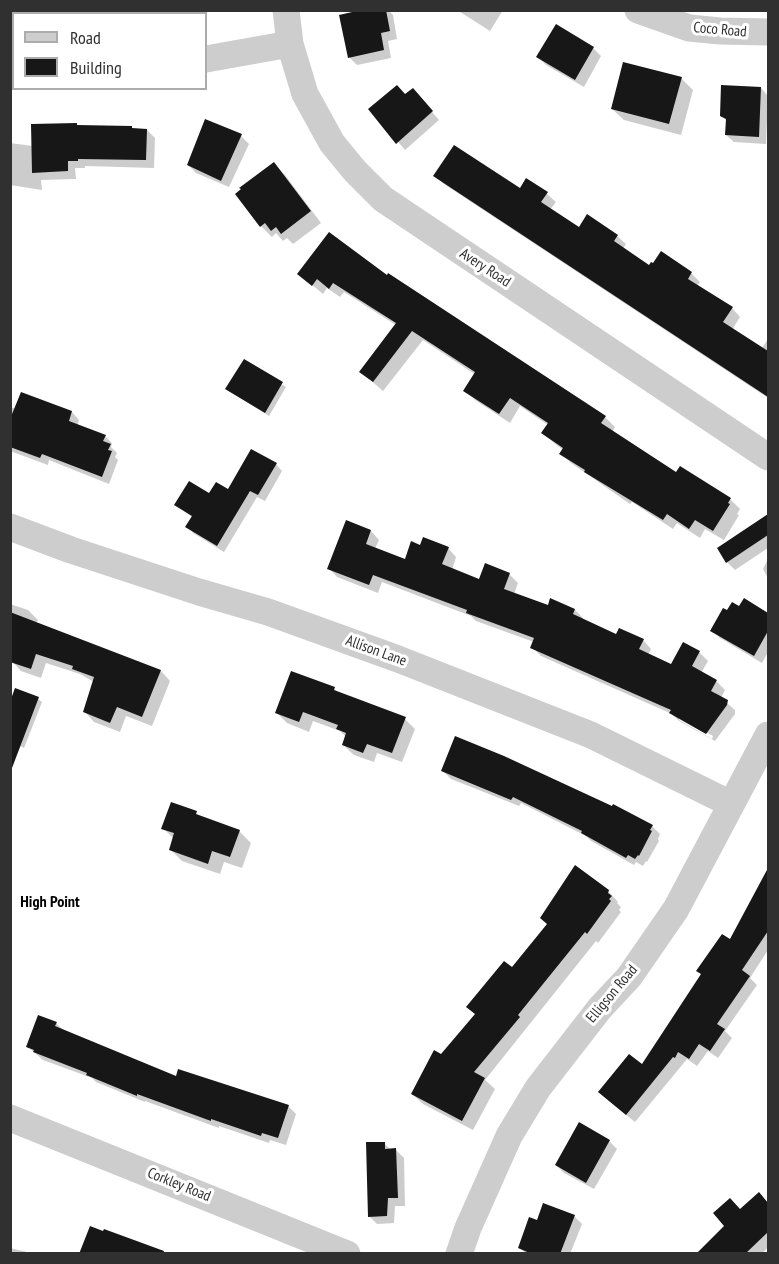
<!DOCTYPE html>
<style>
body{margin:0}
#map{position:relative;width:779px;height:1264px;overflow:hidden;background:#fff;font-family:"PT Sans Narrow",sans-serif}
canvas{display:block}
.frame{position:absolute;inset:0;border:12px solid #303030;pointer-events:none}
.legend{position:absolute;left:12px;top:12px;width:195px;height:78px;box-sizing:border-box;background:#fff;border:2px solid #acacac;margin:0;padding:8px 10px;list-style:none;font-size:18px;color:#303030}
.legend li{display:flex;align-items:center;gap:12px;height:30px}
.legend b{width:30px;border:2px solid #acacac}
</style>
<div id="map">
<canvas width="779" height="1264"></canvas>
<div class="frame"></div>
<ul class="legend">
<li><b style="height:8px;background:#cdcdcd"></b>Road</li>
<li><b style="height:16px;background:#171717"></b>Building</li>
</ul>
</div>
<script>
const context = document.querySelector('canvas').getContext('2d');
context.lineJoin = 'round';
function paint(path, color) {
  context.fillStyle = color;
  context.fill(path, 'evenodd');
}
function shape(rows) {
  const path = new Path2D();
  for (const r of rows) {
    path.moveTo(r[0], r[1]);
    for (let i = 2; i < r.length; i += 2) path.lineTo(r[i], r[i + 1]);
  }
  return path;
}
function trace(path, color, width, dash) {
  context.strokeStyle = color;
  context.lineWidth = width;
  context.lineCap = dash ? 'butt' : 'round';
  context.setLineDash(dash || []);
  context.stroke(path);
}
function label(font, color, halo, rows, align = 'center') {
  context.font = font + ' "PT Sans Narrow",sans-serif';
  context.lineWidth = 6;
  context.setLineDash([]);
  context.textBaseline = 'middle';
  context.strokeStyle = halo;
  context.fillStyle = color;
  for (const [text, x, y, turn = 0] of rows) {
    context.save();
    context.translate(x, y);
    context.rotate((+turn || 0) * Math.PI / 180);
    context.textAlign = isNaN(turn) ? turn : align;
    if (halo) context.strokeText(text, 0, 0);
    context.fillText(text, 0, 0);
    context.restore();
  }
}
const shadow = shape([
 [114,10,148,10,145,14,128,14],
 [195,10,211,10,205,14,198,14],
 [368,10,388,10,393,15,397,39,388,41,391,58,357,65,349,57],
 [457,10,503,10,490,31],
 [556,26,593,48,601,56,584,87,546,65,538,57],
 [624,63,682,79,693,90,681,135,624,120,612,109],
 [761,88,768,96,766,144,734,142,726,135,727,121,721,115],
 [405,96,420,98,439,120,405,150,370,109],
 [205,121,241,136,249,144,229,187,196,173,188,165],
 [78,127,147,130,155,138,154,168,85,166,85,168,75,168,76,179,41,180,42,190,10,185,10,143,33,146],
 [274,164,285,175,321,223,293,244,287,238,283,241,276,233,272,237,261,226],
 [435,176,520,190,527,180,547,194,556,202,550,210,579,229,588,216,617,236,626,244,623,249,650,267,653,265,661,253,691,273,700,282,697,286,732,308,740,317,732,330,762,348,768,339,768,398,444,184],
 [299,274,387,277,605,417,615,427,612,432,676,474,730,499,740,509,737,514,739,515,724,540,705,529,700,538,677,523,673,529,632,502,630,504,571,463,561,453,563,450,542,433,548,425,520,406,510,423,475,400,465,390,476,375,423,340,383,391,361,372,396,325,344,292,340,297,327,288,323,294],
 [244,361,286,387,269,416,227,389],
 [10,407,16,409,72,412,79,420,77,426,105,436,112,443,111,447,117,453,115,457,118,460,109,484,49,460,48,465,10,451],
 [276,464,282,471,265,501,257,497,224,552,193,533,187,526,192,517,176,505,228,491],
 [765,518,768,522,768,548,735,570,727,562],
 [371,531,379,540,375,549,405,561,421,547,448,548,456,557,452,570,480,581,509,574,518,583,514,594,548,607,575,610,583,618,582,620,617,636,643,640,651,649,648,655,672,666,683,644,699,652,708,661,701,673,717,682,725,690,721,698,735,710,735,714,715,741,679,721,672,714,541,656,532,647,534,642,476,621,471,616,382,582,378,593,337,577,329,568],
 [679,717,713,736,712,739,679,720],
 [768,559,768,578,763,569],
 [744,600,768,614,768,652,762,663,720,638,712,630,728,612,740,608],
 [10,604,28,610,38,620,36,623,161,671,170,681,152,726,126,716,120,732,94,722,85,712,94,682,80,674,46,663,41,678,21,671,12,661],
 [334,689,339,694,405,719,415,729,402,762,377,753,374,762,354,755,343,745,346,737,340,731,313,721,309,732,287,723,277,713],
 [16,690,38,699,42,702,24,748,10,741,10,704],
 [443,771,652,826,660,834,658,839,659,841,647,862,646,861,643,866,636,862,634,865,591,841,586,836,521,803,519,806,451,779],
 [196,813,201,818,239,831,251,843,242,868,224,862,220,874,182,861,170,849,174,839,163,828],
 [768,871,768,950,750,978,757,985,725,1031,732,1038,718,1058,708,1051,697,1066,687,1059,635,1122,608,1100,642,1066,730,941],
 [608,891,618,902,617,903,621,907,619,910,621,912,598,943,596,941,485,1080,495,1089,473,1130,423,1104,412,1094,548,925],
 [56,1023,64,1031,177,1078,288,1106,296,1114,286,1145,270,1140,269,1143,219,1126,219,1128,145,1101,145,1102,96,1082,92,1078,43,1060,28,1047],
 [609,1141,617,1149,594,1189,564,1173,556,1165],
 [384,1143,391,1150,396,1150,404,1158,405,1206,395,1206,394,1223,377,1224,369,1216],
 [759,1194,768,1204,768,1247,762,1254,700,1254],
 [574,1216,582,1224,570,1254,526,1254,520,1247,538,1221],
 [10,1248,27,1252,29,1254,10,1254]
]);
const building = shape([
 [361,10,386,10,390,31,381,33,384,50,348,58,339,15],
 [556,24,594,47,575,80,536,57],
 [623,62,682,77,669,124,611,109],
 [397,85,405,94,413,88,433,111,396,144,368,109],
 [721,85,761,87,759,137,725,135,726,119,720,116],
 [205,119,242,134,221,181,187,165],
 [77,123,77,125,132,126,132,128,147,129,146,160,78,159,78,161,68,161,68,171,32,173,31,124],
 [454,145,520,188,526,178,548,192,541,202,579,227,587,214,618,235,614,241,649,265,651,262,653,263,661,251,692,272,688,279,733,307,723,322,768,351,768,397,433,176],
 [274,162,311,211,281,234,276,227,271,231,265,223,260,227,235,194,241,189,239,188],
 [329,232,387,275,388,273,606,416,601,423,676,472,680,466,731,498,728,503,730,504,713,531,695,520,689,529,667,514,663,520,584,472,585,470,559,454,563,448,541,433,548,423,510,398,499,414,463,391,475,372,412,331,373,382,359,372,396,323,333,283,329,289,317,279,312,286,297,274],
 [244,359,283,382,265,413,225,389],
 [21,392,72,411,69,421,106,435,103,441,111,444,108,450,112,451,102,477,42,454,40,458,10,447,10,419],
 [251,449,277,463,258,495,250,491,217,546,185,527,192,516,174,505,189,481,209,493,216,482,228,489],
 [768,514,768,535,726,563,717,548],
 [346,520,371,530,366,544,405,559,411,541,420,545,423,537,449,547,442,564,479,579,485,563,510,573,504,589,548,605,550,598,575,609,573,614,616,634,619,628,644,639,639,649,671,664,683,642,700,651,692,666,717,680,711,691,728,700,727,705,706,734,669,713,671,710,530,648,534,638,466,613,467,610,373,575,369,585,327,569],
 [744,598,768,613,768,631,754,656,710,631,723,608,727,610,732,602,739,606],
 [10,612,161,670,142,717,117,707,110,723,83,712,94,677,72,669,73,666,36,654,31,669,10,662],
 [291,671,335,687,334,690,406,717,392,753,367,744,363,753,342,745,346,733,336,729,338,725,303,712,299,722,275,713],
 [15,688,39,697,12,768,11,699],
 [455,736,504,756,612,806,613,804,653,825,650,830,652,831,639,856,638,855,635,859,628,855,626,858,581,833,582,831,513,797,511,800,441,771],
 [171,802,197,811,196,814,240,830,230,857,212,851,208,864,169,850,174,833,161,829],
 [575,865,609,890,608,893,612,896,609,899,611,901,587,934,585,932,518,1015,520,1017,474,1072,485,1078,462,1121,411,1094,434,1050,441,1054,475,1014,466,1007,504,961,512,967,547,924,540,918],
 [768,868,768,931,742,970,750,976,717,1024,725,1029,710,1051,699,1044,689,1059,678,1052,675,1058,673,1057,626,1115,598,1092,629,1054,642,1064,701,974,696,971,722,934,730,939],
 [38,1015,57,1022,55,1026,176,1076,178,1069,289,1105,278,1138,262,1133,261,1136,211,1119,211,1121,137,1094,137,1096,86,1075,87,1073,33,1052,34,1050,26,1047],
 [579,1122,610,1140,586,1183,555,1165],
 [366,1142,385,1142,385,1149,396,1148,398,1198,388,1198,387,1216,368,1217],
 [759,1192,768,1203,768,1232,745,1254,696,1254,724,1226,713,1213,730,1198,740,1209],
 [543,1203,575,1215,560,1254,532,1254,518,1248,529,1217,537,1220],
 [90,1226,103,1231,104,1229,164,1251,163,1254,79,1254]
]);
const street = shape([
 [286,10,290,44,305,94,332,143,355,171,383,199,768,457],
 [638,10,689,28,720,31,768,32],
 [10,52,14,53],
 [206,59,290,44],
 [10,527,71,550,199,592,268,612,398,659,591,735,731,804],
 [10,1118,347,1254],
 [459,1254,468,1228,509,1136,538,1088,600,1008,629,977,676,909,768,735]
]);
const streetNames = [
 ["Coco Road",720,30,5],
 ["Avery Road",485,268,33],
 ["Allison Lane",376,651,20],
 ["Elligson Road",612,994,-50],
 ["Corkley Road",179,1185,22]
];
const neighbourhoodNames = [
 ["High Point",50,902]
];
paint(shadow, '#0003');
paint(building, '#171717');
trace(street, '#cdcdcd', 27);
label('15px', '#303030', '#fff', streetNames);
label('bold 16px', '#000', '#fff', neighbourhoodNames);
</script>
